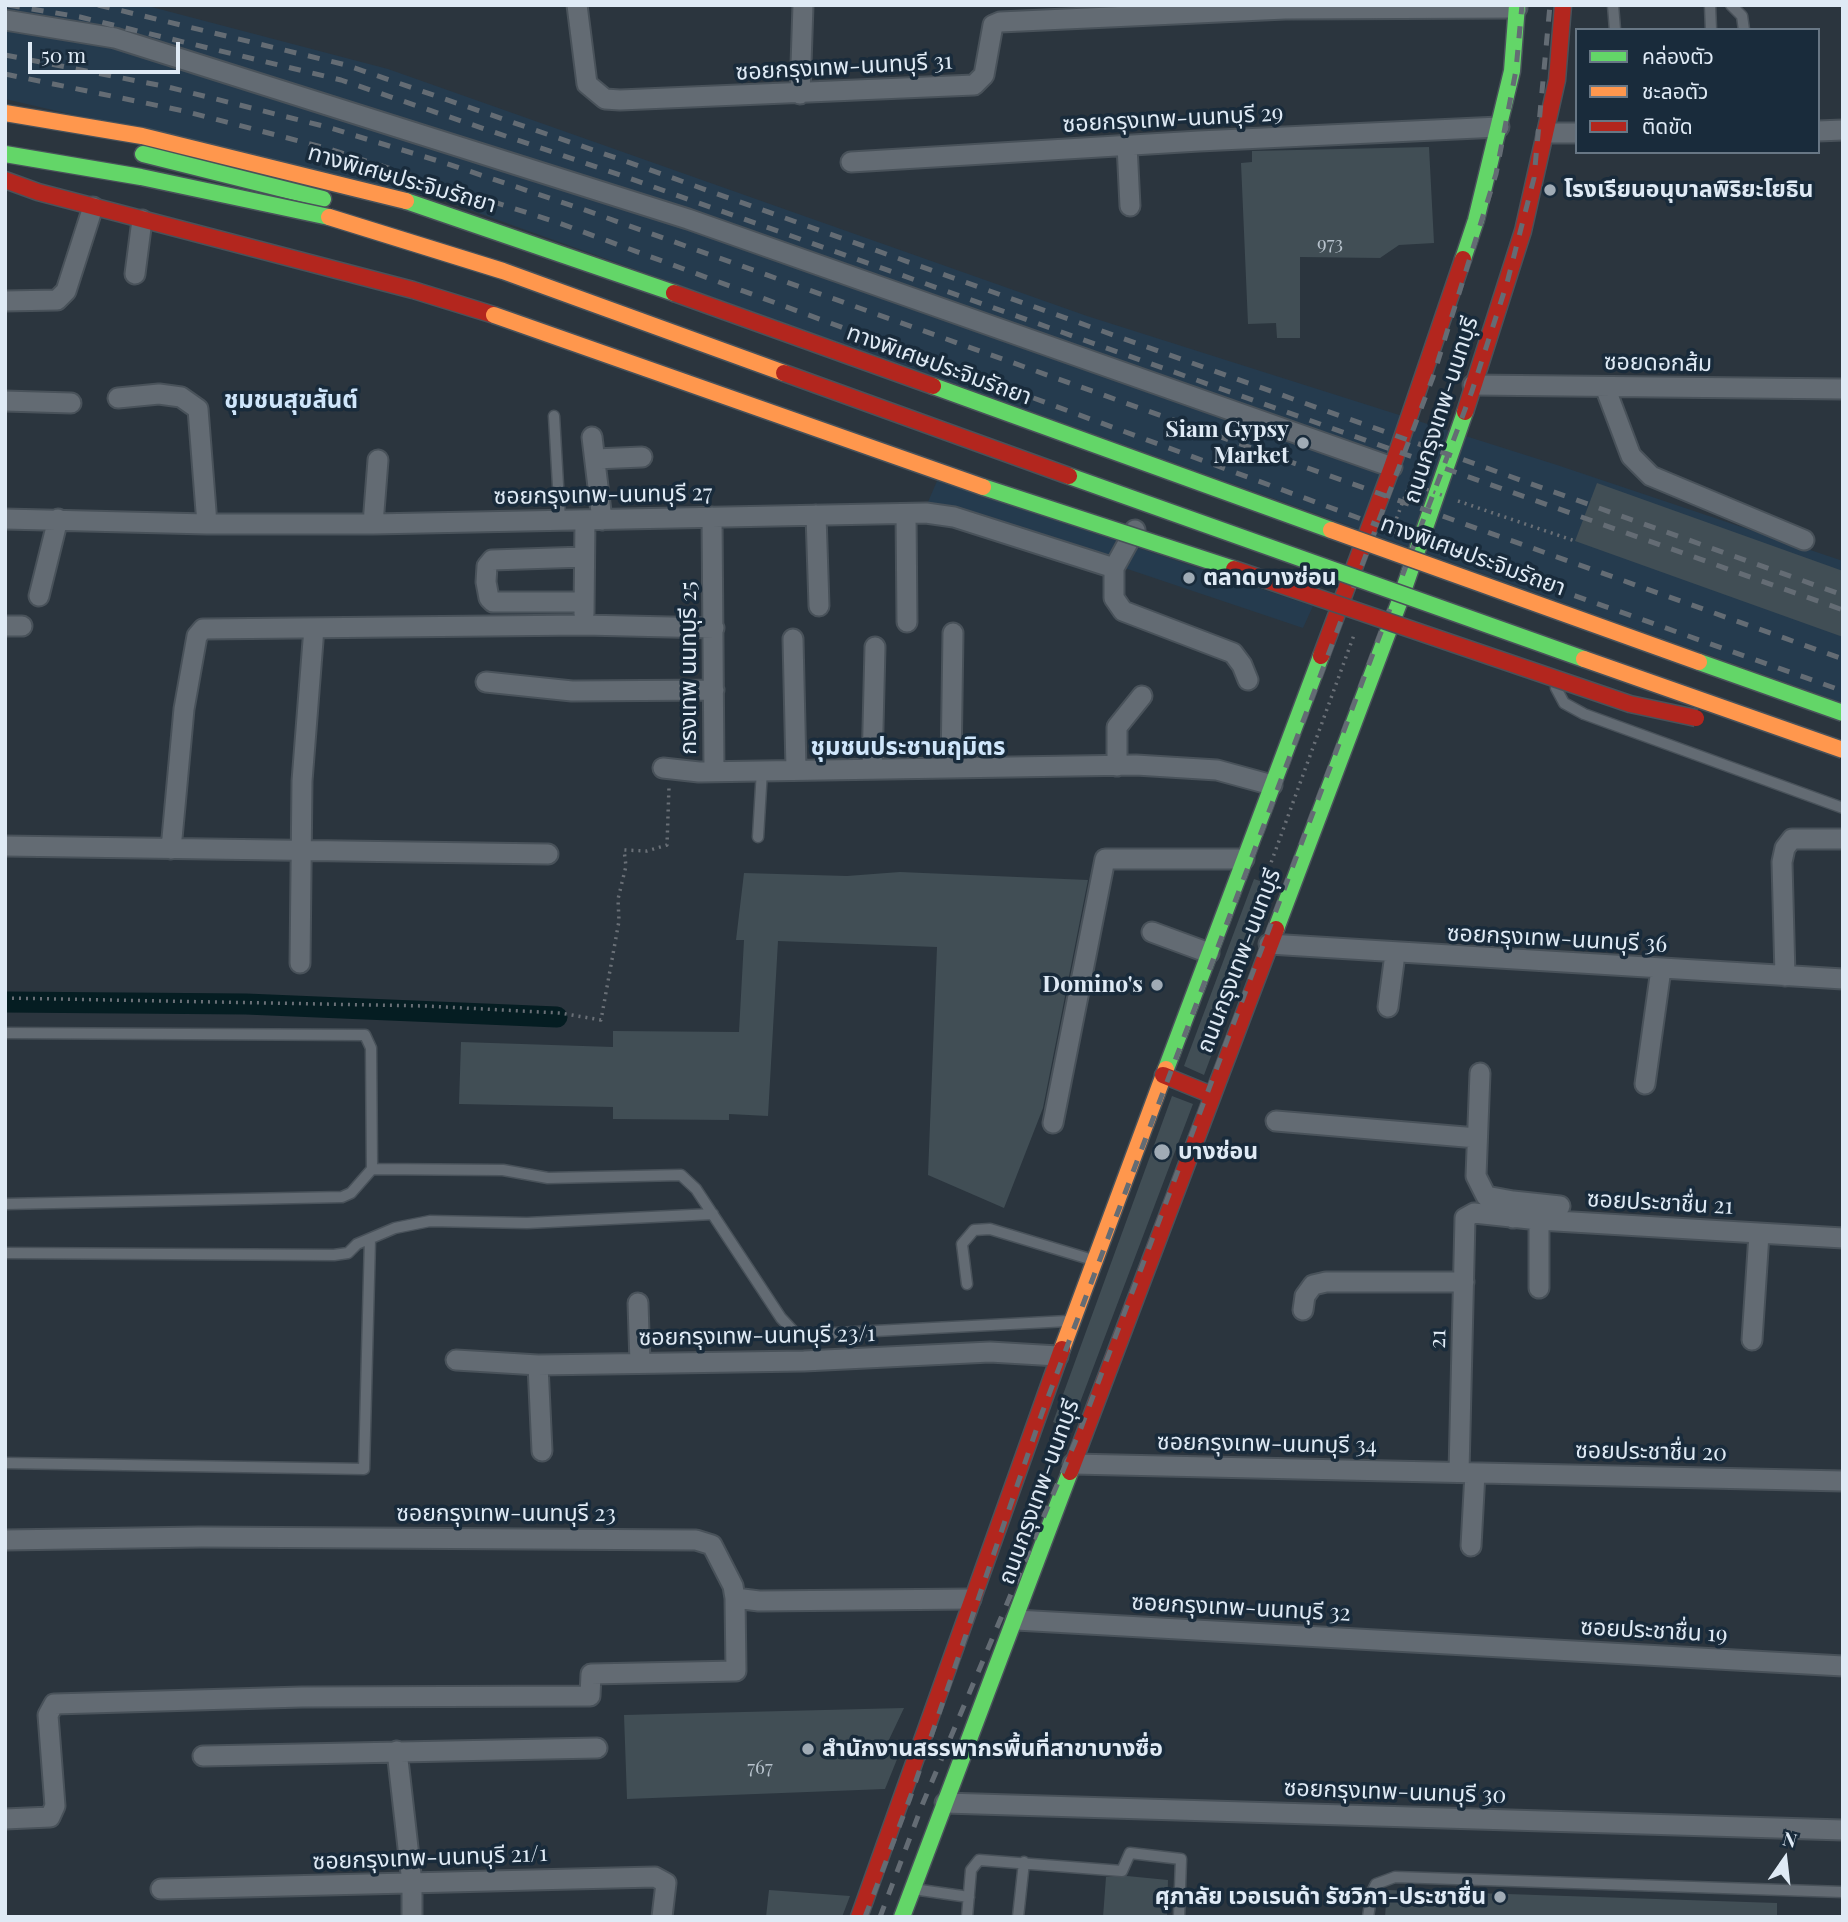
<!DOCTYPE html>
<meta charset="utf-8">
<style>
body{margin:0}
#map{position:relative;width:1848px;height:1922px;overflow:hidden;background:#2b353e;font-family:"Playfair Display","Noto Sans Thai",serif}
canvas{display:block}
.frame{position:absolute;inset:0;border:7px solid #dfeaf5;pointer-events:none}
.legend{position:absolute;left:1575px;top:28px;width:245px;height:126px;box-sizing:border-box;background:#192b3b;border:2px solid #687785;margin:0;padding:9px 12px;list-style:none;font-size:21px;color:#dfeaf5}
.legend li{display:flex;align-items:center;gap:14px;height:35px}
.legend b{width:35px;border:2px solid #687785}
.north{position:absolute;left:1750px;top:1824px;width:70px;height:70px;-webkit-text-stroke:5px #192b3b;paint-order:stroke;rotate:14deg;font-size:19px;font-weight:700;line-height:28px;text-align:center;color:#dfeaf5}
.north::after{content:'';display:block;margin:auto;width:24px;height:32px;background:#dfeaf5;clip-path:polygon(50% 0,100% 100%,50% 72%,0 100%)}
.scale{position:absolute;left:28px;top:42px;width:152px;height:32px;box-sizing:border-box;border:4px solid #dfeaf5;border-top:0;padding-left:9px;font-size:21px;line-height:24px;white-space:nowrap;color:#dfeaf5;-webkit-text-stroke:5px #192b3b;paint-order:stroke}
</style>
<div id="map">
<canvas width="1848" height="1922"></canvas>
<div class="frame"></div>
<ul class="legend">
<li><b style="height:9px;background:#63d668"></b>คล่องตัว</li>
<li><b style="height:9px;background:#ff974d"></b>ชะลอตัว</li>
<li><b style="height:9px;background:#b3261e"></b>ติดขัด</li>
</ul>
<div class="north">N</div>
<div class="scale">50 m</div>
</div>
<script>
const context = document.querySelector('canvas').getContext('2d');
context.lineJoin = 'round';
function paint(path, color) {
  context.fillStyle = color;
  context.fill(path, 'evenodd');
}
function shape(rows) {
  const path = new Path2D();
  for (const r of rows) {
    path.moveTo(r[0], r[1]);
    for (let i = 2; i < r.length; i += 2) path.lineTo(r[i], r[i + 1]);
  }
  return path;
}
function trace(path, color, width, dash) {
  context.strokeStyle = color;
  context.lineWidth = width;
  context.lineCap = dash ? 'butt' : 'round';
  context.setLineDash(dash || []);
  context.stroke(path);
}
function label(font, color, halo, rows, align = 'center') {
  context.font = font + ' "Playfair Display","Noto Sans Thai",serif';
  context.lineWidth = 7;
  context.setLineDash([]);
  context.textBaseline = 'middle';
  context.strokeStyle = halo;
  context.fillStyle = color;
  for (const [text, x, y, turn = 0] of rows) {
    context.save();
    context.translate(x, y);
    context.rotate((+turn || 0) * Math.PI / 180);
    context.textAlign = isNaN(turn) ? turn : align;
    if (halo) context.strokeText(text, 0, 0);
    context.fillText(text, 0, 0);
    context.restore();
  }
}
const built = shape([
 [5,5,144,5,388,69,1087,316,1557,465,1843,561,1843,703,442,200,5,99],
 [937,481,1313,606,1303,628,928,502]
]);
const canal = shape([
 [5,1002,246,1004,557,1017]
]);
const building = shape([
 [1429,147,1434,243,1399,245,1380,258,1300,257,1300,338,1277,338,1276,323,1248,324,1241,163,1252,162,1252,151],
 [1597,483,1843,571,1843,637,1575,541],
 [900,872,1088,880,1043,1108,1004,1208,928,1175,937,947,778,941,768,1116,729,1114,729,1120,613,1119,613,1107,459,1104,461,1042,613,1047,613,1031,739,1032,744,940,736,940,744,873,847,876],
 [1254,879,1275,886,1204,1075,1184,1066],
 [1172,1096,1193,1104,1070,1429,1053,1422],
 [904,1708,886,1746,902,1747,885,1789,627,1799,624,1715],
 [1127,1876,1168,1880,1167,1917,1103,1917,1106,1877],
 [769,1890,850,1896,842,1917,766,1917],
 [1387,1890,1777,1903,1777,1917,1385,1917]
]);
const path = shape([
 [1458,501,1575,541],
 [5,998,426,1006,560,1013,601,1020,619,921,618,899,626,866,624,850,647,851,667,845,669,787]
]);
const lane = shape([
 [1613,5,1615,30],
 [1710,5,1711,30],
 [1731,5,1742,16,1744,30],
 [554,416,560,520],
 [1556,688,1564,703,1584,714,1843,808],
 [758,837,762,770],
 [5,1033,365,1035,371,1048,372,1169,351,1193,342,1197,5,1204],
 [372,1169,503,1170,548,1178,681,1175,696,1189,781,1318,795,1333,817,1334,1068,1321],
 [5,1253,334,1255,348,1253,357,1244,395,1228,430,1221,527,1223,713,1214],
 [967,1284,962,1244,974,1230,990,1229,1093,1260],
 [5,1463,364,1469,370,1239],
 [913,1889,969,1897],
 [967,1917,971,1870,979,1860,1122,1871,1130,1853,1181,1859,1179,1917],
 [1018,1917,1024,1862],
 [1368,1917,1372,1892,1376,1884,1395,1877,1843,1892]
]);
const street = shape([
 [577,5,587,84,605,99,620,100,974,85,984,75,993,25,1000,22,1285,9,1517,8],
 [5,20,115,38,688,219,1392,467],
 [800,94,803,5],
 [1818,131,1843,130],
 [1547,133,1577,133],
 [1127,145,1130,206],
 [851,162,1199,141,1499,127],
 [135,274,142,220],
 [5,301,57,300,66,291,93,207],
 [1473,385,1843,389],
 [1605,387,1631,456,1651,476,1804,540],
 [118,398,159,394,181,397,198,409,207,524],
 [5,401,71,403],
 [592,437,602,520],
 [595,459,642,457],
 [906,514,907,622],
 [816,515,819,606],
 [712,517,714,771],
 [5,519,207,524,373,524,926,513,954,517,1114,568,1135,530],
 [373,524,378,460],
 [1114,568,1114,598,1123,611,1233,653,1242,665,1248,680],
 [39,596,58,519],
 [584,602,493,602,489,598,486,582,487,566,492,560,584,557],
 [584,614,585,520],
 [5,626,22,626],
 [793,639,796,769],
 [486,682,572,691,714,690],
 [1117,766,1117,727,1142,696],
 [951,767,953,633],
 [663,768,699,772,1136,765,1217,770,1272,785],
 [872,768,875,647],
 [5,846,548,854],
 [171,849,184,709,197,636,203,629,584,625,714,628],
 [1152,932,1209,953],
 [1269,944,1843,979],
 [300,963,302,781,314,628],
 [1785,976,1782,862,1785,848,1792,839,1843,839],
 [1388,1007,1395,954],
 [1480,1073,1476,1176,1486,1196,1513,1201,1513,1218],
 [1645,1084,1661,969],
 [1276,1121,1477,1138],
 [1053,1123,1105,859,1244,859],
 [1513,1201,1560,1206],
 [1539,1288,1539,1220],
 [638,1303,640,1363],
 [1303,1310,1305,1296,1313,1285,1326,1282,1464,1282],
 [1752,1340,1759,1234],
 [456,1360,538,1365,804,1361,990,1352,1058,1356],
 [538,1365,542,1451],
 [1073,1464,1843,1481],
 [1459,1472,1465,1218,1474,1213,1539,1220,1843,1238],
 [5,1540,201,1537,696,1540,712,1545,733,1586,735,1598,759,1601,971,1599],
 [1471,1546,1475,1473],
 [1016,1620,1843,1666],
 [397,1751,412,1883,412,1917],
 [203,1756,597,1748],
 [945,1803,1843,1830],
 [5,1819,50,1817,55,1806,48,1715,54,1704,302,1697,590,1696,591,1674,736,1671,735,1598],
 [161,1889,655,1877,666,1883,662,1917]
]);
const fast = shape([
 [143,154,323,199],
 [406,201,674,293],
 [1463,259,1476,220,1512,71,1517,5],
 [933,386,1331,530],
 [1276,929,1399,603,1465,412],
 [1166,1069,1321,656],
 [902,1917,1070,1472]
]);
const slow = shape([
 [5,113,142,136,406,201],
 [1062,1349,1166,1069]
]);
const jam = shape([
 [5,180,38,192,413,290,494,315],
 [674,293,933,386],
 [1465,412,1523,231,1557,80,1563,5],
 [1321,656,1392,467,1463,259],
 [1163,1075,1212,1095],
 [1070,1472,1276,929],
 [859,1917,1062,1349]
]);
const rail = shape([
 [8,5,80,17,341,80,620,175,1843,610],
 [98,5,346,65,625,161,1843,595],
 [5,55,168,87,327,127,445,163,582,209,1843,659],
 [5,74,184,111,326,148,559,223,1421,541,1843,691],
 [865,1917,910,1798,1042,1413,1433,377,1496,174,1516,70,1522,5],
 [880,1917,923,1803,1081,1428,1472,391,1507,283,1534,178,1550,5]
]);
const pathBridge = shape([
 [1394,525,1410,483,1444,496],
 [1264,882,1354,635]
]);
const fastBridge = shape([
 [5,154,141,177,329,217],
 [1069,476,1584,659],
 [983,487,1234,569],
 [1699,662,1843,713]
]);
const slowBridge = shape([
 [329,217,503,271,784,373],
 [494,315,983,487],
 [1331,530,1699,662],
 [1584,659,1843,750]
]);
const jamBridge = shape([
 [784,373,1069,476],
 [1234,569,1630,704,1696,718]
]);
const markers = [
 [1550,190,7,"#a0abb5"],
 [1303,443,7,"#a0abb5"],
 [1189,578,7,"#a0abb5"],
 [1157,985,7,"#a0abb5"],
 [1162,1152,9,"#a0abb5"],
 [808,1749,7,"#a0abb5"],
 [1500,1897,7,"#a0abb5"]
];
const numberNames = [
 ["973",1330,244],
 ["767",760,1768]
];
const streetNames = [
 ["ซอยกรุงเทพ-นนทบุรี 31",844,67,-3],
 ["ซอยกรุงเทพ-นนทบุรี 29",1173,119,-3],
 ["ทางพิเศษประจิมรัถยา",402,179,16],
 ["ซอยดอกส้ม",1658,363,1],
 ["ทางพิเศษประจิมรัถยา",939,365,20],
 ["ถนนกรุงเทพ-นนทบุรี",1441,410,-72],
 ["ซอยกรุงเทพ-นนทบุรี 27",603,495,-1],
 ["ทางพิเศษประจิมรัถยา",1473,556,20],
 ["กรงเทพ นนทบุรี 25",689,668,-90],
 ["ซอยกรุงเทพ-นนทบุรี 36",1557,939,3],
 ["ถนนกรุงเทพ-นนทบุรี",1239,961,-69],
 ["ซอยประชาชื่น 21",1660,1203,3],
 ["ซอยกรุงเทพ-นนทบุรี 23/1",757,1336,-1],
 ["21",1438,1339,-89],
 ["ซอยกรุงเทพ-นนทบุรี 34",1267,1444,1],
 ["ซอยประชาชื่น 20",1651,1452,1],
 ["ถนนกรุงเทพ-นนทบุรี",1039,1492,-70],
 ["ซอยกรุงเทพ-นนทบุรี 23",506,1514],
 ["ซอยกรุงเทพ-นนทบุรี 32",1241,1608,3],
 ["ซอยประชาชื่น 19",1654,1631,3],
 ["ซอยกรุงเทพ-นนทบุรี 30",1395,1792,2],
 ["ซอยกรุงเทพ-นนทบุรี 21/1",430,1858,-2]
];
const poiNames = [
 ["โรงเรียนอนุบาลพิริยะโยธิน",1564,190],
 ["Siam Gypsy",1289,430,"right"],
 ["Market",1289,456,"right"],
 ["ตลาดบางซ่อน",1203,578],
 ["Domino's",1143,985,"right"],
 ["บางซ่อน",1178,1152],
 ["สำนักงานสรรพากรพื้นที่สาขาบางซื่อ",822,1749],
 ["ศุภาลัย เวอเรนด้า รัชวิภา-ประชาชื่น",1486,1897,"right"]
];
const neighbourhoodNames = [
 ["ชุมชนสุขสันต์",291,401],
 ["ชุมชนประชานฤมิตร",908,748]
];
paint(built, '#253b4e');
trace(canal, '#051d22', 21);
paint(building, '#414e55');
trace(lane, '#49525a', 13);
trace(street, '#49525a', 23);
trace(fast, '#49525a', 19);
trace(slow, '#49525a', 19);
trace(jam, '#49525a', 19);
trace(path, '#6a7077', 3.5, [2, 5]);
trace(lane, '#636b73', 10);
trace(street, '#636b73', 19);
trace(fast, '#63d668', 16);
trace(slow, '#ff974d', 16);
trace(jam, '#b3261e', 16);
trace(rail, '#646c74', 5, [12, 12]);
trace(fastBridge, '#49525a', 19, []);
trace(slowBridge, '#49525a', 19, []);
trace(jamBridge, '#49525a', 19, []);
trace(pathBridge, '#6a7077', 3.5, [2, 5]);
trace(fastBridge, '#63d668', 16);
trace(slowBridge, '#ff974d', 16);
trace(jamBridge, '#b3261e', 16);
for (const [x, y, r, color] of markers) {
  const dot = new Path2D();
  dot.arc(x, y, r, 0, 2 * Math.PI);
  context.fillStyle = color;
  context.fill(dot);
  trace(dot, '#192b3b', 2.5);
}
label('19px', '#b8c3cd', null, numberNames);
label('23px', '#dfeaf5', '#192b3b', streetNames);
label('bold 23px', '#dfeaf5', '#192b3b', poiNames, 'left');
label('bold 24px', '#cfe6fb', '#192b3b', neighbourhoodNames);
</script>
